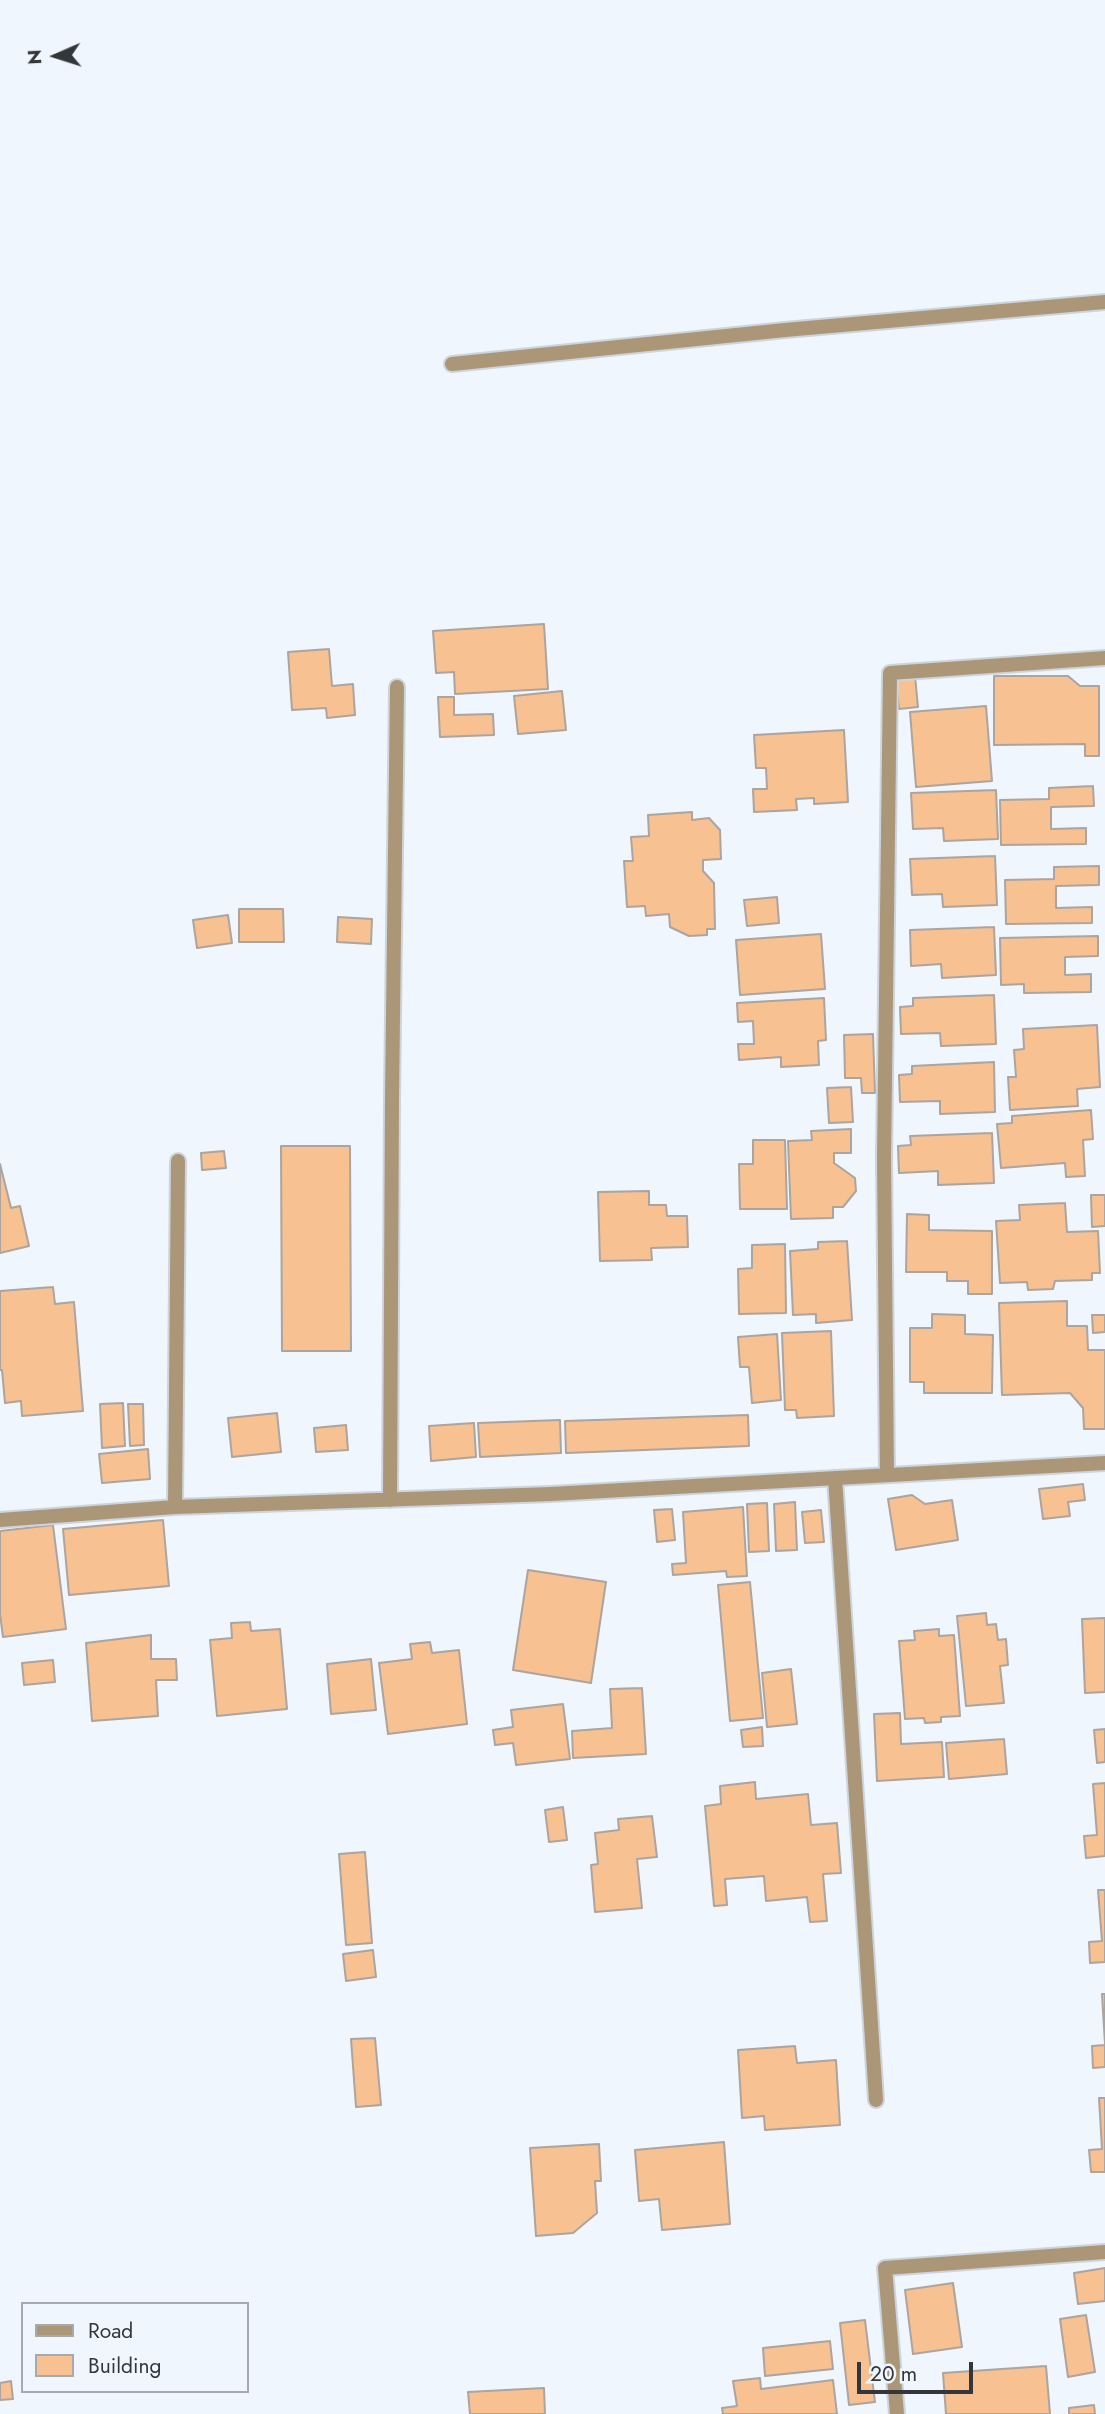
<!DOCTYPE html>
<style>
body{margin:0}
#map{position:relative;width:1105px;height:2414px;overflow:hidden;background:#eff6fe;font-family:Jost,sans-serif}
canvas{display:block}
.legend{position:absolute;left:21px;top:2302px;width:228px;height:91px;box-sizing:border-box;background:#eff6fe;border:2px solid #a4aab0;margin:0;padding:9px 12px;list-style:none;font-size:21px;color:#34373a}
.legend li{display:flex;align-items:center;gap:14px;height:35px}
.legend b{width:35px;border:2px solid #a4aab0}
.north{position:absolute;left:21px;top:21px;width:70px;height:70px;-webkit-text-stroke:5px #eff6fe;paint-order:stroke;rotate:267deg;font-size:19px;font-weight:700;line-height:28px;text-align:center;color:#34373a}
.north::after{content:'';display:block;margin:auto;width:24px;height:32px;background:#34373a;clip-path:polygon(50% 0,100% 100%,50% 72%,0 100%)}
.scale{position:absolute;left:857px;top:2362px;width:116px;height:32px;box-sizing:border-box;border:4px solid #34373a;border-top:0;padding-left:9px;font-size:21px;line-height:24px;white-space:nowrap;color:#34373a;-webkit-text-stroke:5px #eff6fe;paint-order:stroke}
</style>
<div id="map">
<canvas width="1105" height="2414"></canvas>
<ul class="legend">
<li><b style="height:9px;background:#ab9678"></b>Road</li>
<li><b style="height:19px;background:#f7c192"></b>Building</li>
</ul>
<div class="north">N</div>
<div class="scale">20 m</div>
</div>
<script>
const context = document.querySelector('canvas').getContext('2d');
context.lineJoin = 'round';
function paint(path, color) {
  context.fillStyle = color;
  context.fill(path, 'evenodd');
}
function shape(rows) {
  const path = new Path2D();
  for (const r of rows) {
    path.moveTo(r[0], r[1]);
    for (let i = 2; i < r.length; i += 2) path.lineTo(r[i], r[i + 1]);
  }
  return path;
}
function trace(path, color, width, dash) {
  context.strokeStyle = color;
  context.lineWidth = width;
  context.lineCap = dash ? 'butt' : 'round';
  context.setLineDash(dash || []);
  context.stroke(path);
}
const building = shape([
 [544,624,548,689,455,694,454,672,436,673,433,631,544,624],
 [329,649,332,686,353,684,355,715,327,718,326,708,292,710,288,652,329,649],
 [915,676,918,707,899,709,896,678,915,676],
 [994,676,1068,676,1080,686,1099,686,1099,756,1085,756,1085,744,994,745,994,676],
 [562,691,566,730,518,734,514,696,562,691],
 [438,697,454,697,454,715,493,714,494,735,440,737,438,697],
 [986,706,992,781,916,787,910,712,986,706],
 [844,730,848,802,814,804,814,798,796,799,797,810,754,812,753,789,767,789,766,768,756,768,754,735,844,730],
 [1093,786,1094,806,1051,807,1051,829,1086,828,1086,844,1001,845,1000,800,1049,799,1049,788,1093,786],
 [996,790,998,839,944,841,943,828,913,829,911,793,996,790],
 [692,812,692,820,709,818,720,830,721,859,703,860,703,871,714,883,715,929,707,929,707,935,689,936,670,927,669,914,646,916,645,906,627,907,624,861,633,861,631,837,649,836,648,815,692,812],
 [995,856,997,905,943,907,942,894,912,895,910,859,995,856],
 [1099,866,1099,885,1056,886,1056,908,1092,907,1092,923,1006,924,1005,880,1054,879,1054,867,1099,866],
 [777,897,779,923,747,926,744,900,777,897],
 [239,909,283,909,284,942,239,942,239,909],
 [228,915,232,943,197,948,193,920,228,915],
 [338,917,372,919,371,944,337,942,338,917],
 [994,927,996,975,942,978,941,964,911,966,910,930,994,927],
 [821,934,825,989,740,995,736,940,821,934],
 [1098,936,1098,956,1065,957,1065,975,1091,974,1091,992,1024,993,1024,984,1001,985,1000,938,1098,936],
 [994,995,996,1044,941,1046,940,1033,901,1034,900,1007,913,1006,913,998,994,995],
 [824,998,826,1040,818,1041,819,1065,781,1067,781,1057,739,1060,738,1044,754,1044,753,1021,738,1022,737,1003,824,998],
 [1097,1025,1100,1087,1077,1089,1078,1106,1010,1110,1008,1077,1016,1077,1014,1050,1024,1049,1023,1029,1097,1025],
 [873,1034,875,1093,862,1093,861,1078,845,1078,844,1035,873,1034],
 [994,1062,995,1112,940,1114,940,1101,900,1102,899,1075,912,1074,912,1066,994,1062],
 [851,1087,853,1122,829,1123,827,1088,851,1087],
 [1091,1110,1093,1139,1083,1140,1085,1176,1066,1177,1065,1163,1001,1168,997,1124,1012,1123,1012,1116,1091,1110],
 [851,1129,851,1153,834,1153,834,1163,855,1178,856,1191,843,1207,833,1207,833,1218,791,1219,788,1141,812,1140,811,1131,851,1129],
 [992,1133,994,1183,938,1185,938,1171,899,1173,898,1146,911,1145,910,1136,992,1133],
 [753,1140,785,1140,787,1209,740,1209,739,1164,753,1164,753,1140],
 [281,1146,350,1146,351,1351,282,1351,281,1146],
 [224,1151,226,1168,202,1170,201,1153,224,1151],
 [0,1164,11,1208,20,1206,29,1246,0,1253,0,1164],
 [649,1191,649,1205,666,1205,667,1216,687,1216,688,1247,651,1248,652,1260,600,1261,598,1192,649,1191],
 [1091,1195,1105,1195,1105,1226,1092,1227,1091,1195],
 [1065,1203,1067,1232,1098,1231,1100,1273,1092,1273,1092,1280,1055,1281,1053,1289,1028,1290,1027,1282,1000,1283,996,1221,1020,1220,1019,1205,1065,1203],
 [907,1214,929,1215,929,1230,992,1231,992,1294,968,1294,968,1281,947,1281,947,1272,906,1272,907,1214],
 [847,1241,852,1320,816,1323,816,1314,793,1315,790,1251,818,1249,818,1242,847,1241],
 [785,1244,786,1313,739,1314,738,1269,752,1268,752,1245,785,1244],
 [53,1287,55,1304,74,1302,83,1411,22,1416,21,1401,5,1403,2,1370,0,1370,0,1291,53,1287],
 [1067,1301,1067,1326,1087,1326,1088,1350,1105,1350,1105,1429,1084,1429,1083,1408,1070,1393,1002,1395,999,1303,1067,1301],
 [932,1314,965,1315,965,1334,993,1335,992,1393,924,1393,924,1382,910,1382,910,1328,932,1328,932,1314],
 [1092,1315,1105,1315,1105,1332,1093,1333,1092,1315],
 [831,1331,834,1416,797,1418,796,1410,785,1410,782,1333,831,1331],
 [777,1334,781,1400,752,1403,749,1367,740,1367,738,1337,777,1334],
 [123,1403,125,1446,102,1448,100,1404,123,1403],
 [128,1404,143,1404,144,1445,130,1446,128,1404],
 [277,1413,281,1452,232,1457,228,1418,277,1413],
 [748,1415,749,1446,566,1453,565,1421,748,1415],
 [560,1420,561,1453,480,1457,478,1423,560,1420],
 [474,1423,476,1457,431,1461,429,1426,474,1423],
 [346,1425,348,1450,316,1452,314,1428,346,1425],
 [148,1449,150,1479,102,1483,99,1454,148,1449],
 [1083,1484,1085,1500,1068,1502,1070,1516,1043,1519,1039,1489,1083,1484],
 [912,1495,925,1504,952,1500,958,1540,896,1550,888,1499,912,1495],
 [795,1502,797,1550,776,1551,774,1504,795,1502],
 [767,1503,769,1551,749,1552,747,1504,767,1503],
 [743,1507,747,1576,727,1577,726,1571,673,1575,672,1564,686,1563,683,1512,743,1507],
 [672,1509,675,1540,657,1542,654,1510,672,1509],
 [821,1510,824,1542,805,1543,802,1512,821,1510],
 [163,1520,169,1586,69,1595,63,1529,163,1520],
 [53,1525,66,1629,3,1637,0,1614,0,1531,53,1525],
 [528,1570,606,1582,591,1683,513,1670,528,1570],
 [750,1582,763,1718,730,1721,718,1585,750,1582],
 [986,1613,987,1625,996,1624,998,1640,1006,1639,1008,1665,1000,1666,1004,1703,966,1706,957,1616,986,1613],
 [1105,1618,1105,1692,1085,1693,1082,1619,1105,1618],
 [250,1622,251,1631,280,1629,287,1709,217,1716,210,1640,232,1638,231,1623,250,1622],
 [939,1629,939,1636,954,1635,960,1716,941,1717,941,1722,925,1723,924,1718,905,1719,899,1641,915,1640,914,1631,939,1629],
 [151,1635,151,1659,176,1659,177,1680,156,1680,158,1716,92,1721,86,1643,151,1635],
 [430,1642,432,1653,459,1650,467,1724,388,1734,379,1663,412,1659,410,1644,430,1642],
 [371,1659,376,1710,331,1714,327,1664,371,1659],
 [53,1660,55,1682,24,1685,22,1663,53,1660],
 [791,1669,797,1724,767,1727,762,1673,791,1669],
 [642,1688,646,1754,573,1758,572,1731,612,1728,610,1689,642,1688],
 [563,1704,570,1759,516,1765,513,1743,495,1745,493,1730,513,1727,511,1710,563,1704],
 [900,1713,901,1744,942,1742,944,1777,877,1781,874,1714,900,1713],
 [762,1727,763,1746,743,1747,741,1730,762,1727],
 [1105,1729,1105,1762,1097,1763,1094,1730,1105,1729],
 [1004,1739,1007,1774,949,1779,946,1743,1004,1739],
 [755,1782,756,1799,808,1794,811,1825,837,1823,841,1873,823,1874,827,1921,810,1922,807,1897,766,1901,764,1876,725,1879,727,1905,714,1906,705,1806,721,1804,720,1786,755,1782],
 [1105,1783,1105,1856,1086,1858,1084,1836,1097,1835,1093,1784,1105,1783],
 [563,1807,567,1840,549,1842,545,1810,563,1807],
 [652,1816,657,1857,637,1859,642,1908,595,1912,591,1865,598,1864,595,1833,619,1830,618,1819,652,1816],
 [365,1852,372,1943,346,1945,339,1854,365,1852],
 [1098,1890,1105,1890,1105,1962,1090,1963,1089,1942,1102,1941,1098,1890],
 [373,1950,376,1977,346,1981,343,1954,373,1950],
 [1102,1994,1105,1994,1105,2044,1102,1994],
 [375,2038,381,2105,356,2107,351,2039,375,2038],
 [1105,2045,1105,2067,1093,2068,1092,2046,1105,2045],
 [795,2046,797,2063,836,2060,840,2125,765,2130,764,2116,742,2118,738,2050,795,2046],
 [1099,2098,1105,2098,1105,2172,1091,2172,1089,2150,1102,2149,1099,2098],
 [724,2142,730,2224,662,2230,659,2199,639,2201,635,2150,724,2142],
 [599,2144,601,2181,595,2181,597,2213,573,2233,536,2236,530,2148,599,2144],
 [1105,2268,1105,2301,1078,2304,1074,2273,1105,2268],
 [953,2283,962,2347,913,2354,905,2290,953,2283],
 [1086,2315,1095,2372,1068,2377,1060,2319,1086,2315],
 [865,2320,875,2402,849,2405,840,2323,865,2320],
 [830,2341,833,2369,765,2376,763,2348,830,2341],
 [1046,2366,1050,2414,946,2414,943,2373,1046,2366],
 [760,2378,761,2389,833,2380,837,2414,723,2414,722,2408,737,2406,733,2381,760,2378],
 [11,2381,13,2399,0,2400,0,2383,11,2381],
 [544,2388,545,2414,470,2414,468,2392,544,2388],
 [1094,2405,1095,2414,1069,2414,1069,2408,1094,2405]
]);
const street = shape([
 [452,364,785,330,1105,302],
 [887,1475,884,1158,890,673,1105,658],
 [835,1478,876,2100],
 [390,1500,392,1099,397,687],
 [175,1507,178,1161],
 [0,1520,175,1507,551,1494,1105,1463],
 [897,2414,885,2268,1105,2252]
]);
paint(building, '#f7c192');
trace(building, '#aca49e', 2);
trace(street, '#cdd4db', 18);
trace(street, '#ab9678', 14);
</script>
